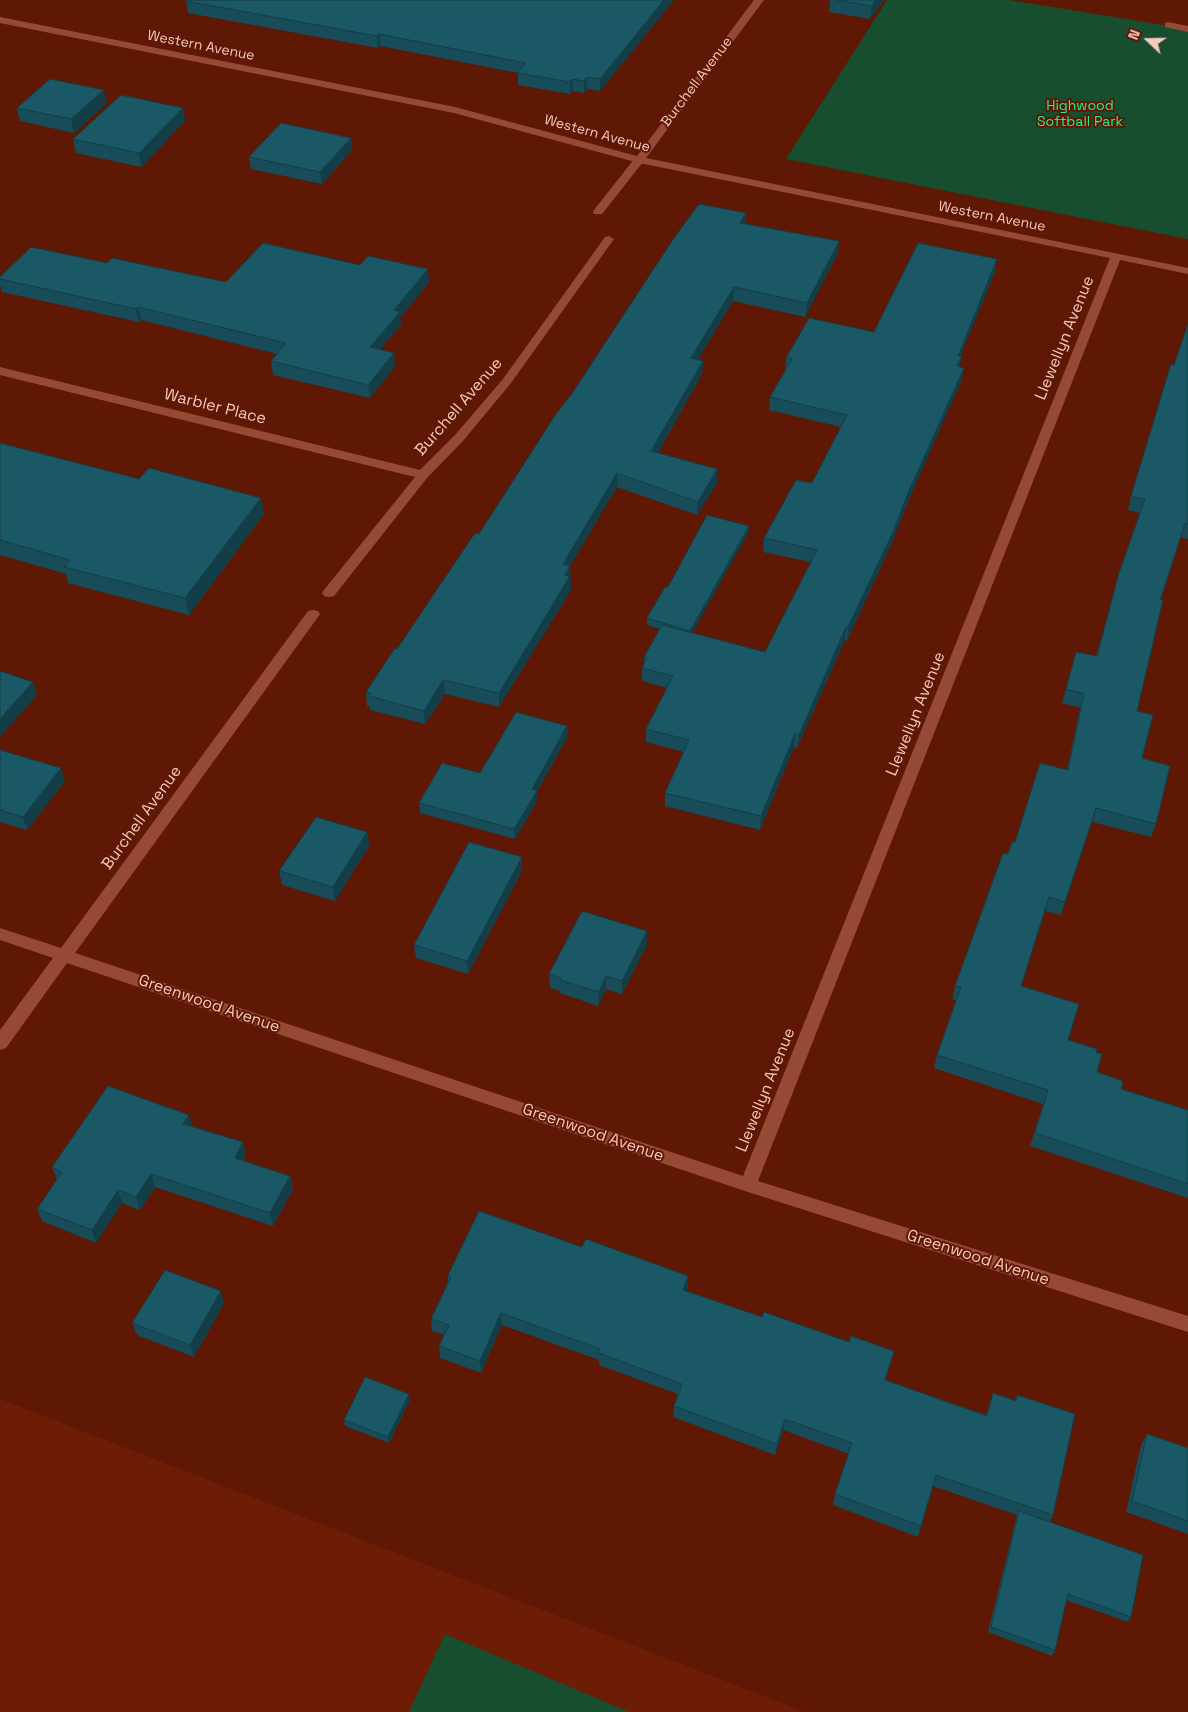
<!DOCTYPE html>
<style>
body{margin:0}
#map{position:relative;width:1188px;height:1712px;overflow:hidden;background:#5f1804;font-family:"Space Grotesk",sans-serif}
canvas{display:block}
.north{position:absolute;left:1123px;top:15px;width:50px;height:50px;-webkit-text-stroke:4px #5f1804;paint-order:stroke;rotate:291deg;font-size:14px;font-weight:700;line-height:20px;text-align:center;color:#f6c9bd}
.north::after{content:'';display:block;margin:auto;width:18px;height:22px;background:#f6c9bd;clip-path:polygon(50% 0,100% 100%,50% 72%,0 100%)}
</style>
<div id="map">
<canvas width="1188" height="1712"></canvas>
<div class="north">N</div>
</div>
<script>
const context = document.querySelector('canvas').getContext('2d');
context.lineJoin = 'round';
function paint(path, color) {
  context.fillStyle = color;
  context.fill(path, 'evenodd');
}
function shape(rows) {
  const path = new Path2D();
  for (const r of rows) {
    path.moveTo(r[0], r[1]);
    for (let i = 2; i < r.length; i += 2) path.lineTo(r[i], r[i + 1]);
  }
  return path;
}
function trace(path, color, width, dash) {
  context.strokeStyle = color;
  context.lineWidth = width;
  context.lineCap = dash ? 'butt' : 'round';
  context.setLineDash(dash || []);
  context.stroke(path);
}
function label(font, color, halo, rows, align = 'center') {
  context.font = font + ' "Space Grotesk",sans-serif';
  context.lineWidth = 4;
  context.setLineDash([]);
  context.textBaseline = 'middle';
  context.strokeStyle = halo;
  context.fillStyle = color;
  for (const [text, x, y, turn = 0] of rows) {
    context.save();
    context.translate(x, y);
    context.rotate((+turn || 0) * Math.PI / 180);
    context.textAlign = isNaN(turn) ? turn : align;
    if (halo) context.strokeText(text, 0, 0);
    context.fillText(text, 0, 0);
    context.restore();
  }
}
const built = shape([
 [0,1399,805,1712,0,1712]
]);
const green = shape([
 [887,0,1009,0,1188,29,1188,239,786,159],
 [445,1634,629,1712,409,1712]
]);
const service = shape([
 [639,157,643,158,644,160,643,162,602,214,594,214,593,212,594,210,635,158,639,157]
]);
const minor = shape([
 [754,0,764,0,646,158,1188,268,1188,274,1120,260,758,1181,1188,1316,1188,1332,748,1192,67,963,6,1048,0,1050,0,1030,53,958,0,940,0,928,61,948,308,611,313,610,318,611,320,614,318,617,75,953,743,1176,1110,258,639,163,454,113,0,23,0,17,455,107,637,156,754,0],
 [1168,22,1188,26,1188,32,1165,27,1165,23,1168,22],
 [609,236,614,239,511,383,463,441,427,478,334,596,329,597,324,596,322,593,324,590,415,477,0,375,0,367,420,470,455,435,503,379,605,237,609,236]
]);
const wall = shape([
 [187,0,674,0,600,91,587,89,584,93,573,91,570,94,518,85,518,73,380,46,378,48,188,13,186,1],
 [830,0,884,0,870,19,829,12],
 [107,103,74,133,20,121,17,108],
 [183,108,185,121,141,167,76,153,73,139],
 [351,138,352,150,322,184,251,169,249,157],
 [745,224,839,241,837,255,805,317,733,301,698,359,703,361,702,374,658,453,717,469,717,483,697,515,617,487,570,566,571,590,499,707,445,694,425,724,370,710,370,706,367,706,366,692,397,649,479,534],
 [107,263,226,282,429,282,400,318,401,325,380,349,394,353,395,366,370,398,273,375,271,361,277,354,141,320,139,322,2,292,0,285,0,279],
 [995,272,960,356,960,367,964,368,961,381,906,506,891,545,847,641,845,640,797,748,794,747,760,830,665,806,665,793,684,752,646,742,646,729,667,688,642,681,642,668,644,663,644,657,660,629,647,625,647,618,668,587,749,526,748,533,692,633,765,652,811,562,763,552,764,538,812,483,841,427,769,410,770,397,785,371,786,358,874,332],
 [1188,324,1188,539,1181,537,1161,600,1137,711,1142,758,1156,824,1151,837,1092,822,1061,915,1045,911,1021,986,1068,1040,1096,1052,1097,1072,1121,1089,1188,1110,1188,1198,1030,1146,1043,1104,934,1068,937,1055,956,1000,952,999,955,986,1008,854,1015,842,1067,770,1080,708,1062,703,1066,689,1096,656,1140,513,1128,510,1131,496,1174,365],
 [0,443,139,479,261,498,264,514,189,615,68,583,66,574,0,555],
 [567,726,568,736,537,792,537,801,515,839,420,813,419,803,480,773],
 [0,750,65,781,27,830,0,822],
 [367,832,369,846,335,901,282,885,279,871],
 [522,871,468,974,416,958,414,945],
 [647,945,622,994,606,989,598,1006,560,993,560,991,550,988,549,974],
 [192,1126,243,1142,246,1155,243,1161,290,1176,293,1189,273,1226,155,1187,140,1210,122,1203,96,1243,42,1221,37,1209,57,1180,52,1167],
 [448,1275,688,1288,686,1291,762,1317,849,1342,894,1351,885,1381,986,1415,993,1393,1015,1401,1017,1395,1053,1515,1050,1522,1131,1617,1128,1622,1066,1600,1055,1650,1052,1656,988,1632,1017,1515,933,1486,918,1537,833,1505,835,1494,849,1454,783,1430,775,1455,673,1417,674,1406,678,1394,599,1365,599,1360,502,1325,481,1373,440,1358,439,1346,444,1335,432,1331,431,1319,448,1282],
 [224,1303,194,1357,137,1335,132,1323],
 [410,1400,389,1443,345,1426,344,1420],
 [1147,1434,1188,1448,1188,1534,1126,1512,1141,1445]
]);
const shadedWall = shape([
 [664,0,674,0,600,91,600,79],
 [876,0,884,0,870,19,872,6],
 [379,34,380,46,378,48,377,36],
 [587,77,587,89,584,93,584,81],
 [572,79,573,91,570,94,570,82],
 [104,90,107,103,74,133,71,119],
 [183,108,185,121,141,167,139,153],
 [351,138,352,150,322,184,320,172],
 [746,213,745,227,740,223],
 [839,241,837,255,805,317,807,303],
 [997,259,995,272,955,369,958,356],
 [428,269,429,282,400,318,401,325,371,360,370,347,394,310],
 [734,287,733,301,691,372,691,358],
 [138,307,141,320,139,322,136,309],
 [394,353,395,366,370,398,368,385],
 [962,356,959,370,957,366],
 [703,361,702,374,651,465,651,451],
 [964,368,961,381,906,506,891,545,847,641,848,627],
 [717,469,717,483,697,515,698,502],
 [617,473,617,487,563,578,563,564],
 [261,498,264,514,189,615,185,598],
 [749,526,748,533,689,638,690,631],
 [570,566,571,590,499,707,499,693],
 [846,627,845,640,797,748,799,735],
 [443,680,445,694,425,724,424,711],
 [33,682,37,695,0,737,0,719],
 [567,726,568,736,537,792,537,801,515,839,514,829,532,789],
 [795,734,794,747,760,830,761,816],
 [61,768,65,781,27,830,23,817],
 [1096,808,1092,822,1061,915,1065,902],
 [367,832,369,846,335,901,333,887],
 [522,857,522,871,468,974,467,961],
 [1049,897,1045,911,1017,1000,1021,986],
 [647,931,647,945,622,994,622,981],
 [606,976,606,989,598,1006,599,992],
 [189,1115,193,1128,183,1124],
 [243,1142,246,1155,238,1171,235,1158],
 [151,1174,155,1187,140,1210,136,1197],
 [290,1176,293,1189,273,1226,270,1213],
 [118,1190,122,1203,96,1243,92,1230],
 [688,1276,688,1288,682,1302,683,1290],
 [221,1291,224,1303,194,1357,190,1345],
 [501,1313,502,1325,481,1373,480,1361],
 [409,1394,410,1400,389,1443,388,1437],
 [785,1419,783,1430,775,1455,777,1444]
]);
const building = shape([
 [187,0,664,0,600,79,587,77,584,81,572,79,570,82,518,73,526,63,379,34,377,36,186,1,187,0],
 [837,0,876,0,872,6,837,0],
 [50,79,104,90,71,119,17,108,50,79],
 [121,95,183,108,139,153,73,139,121,95],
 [281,123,351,138,320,172,249,157,281,123],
 [699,204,746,213,740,223,839,241,807,303,734,287,691,358,703,361,651,451,717,469,698,502,617,473,563,564,570,566,565,575,570,576,499,693,443,680,424,711,369,696,371,693,366,692,395,648,397,649,475,533,479,534,556,414,573,392,674,238,699,204],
 [263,243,360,265,368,256,428,269,394,310,400,312,370,347,394,353,368,385,271,361,286,343,138,307,136,309,0,279,0,277,31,247,107,263,112,258,226,282,263,243],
 [918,243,997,259,958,356,962,356,957,366,964,368,908,493,893,532,848,627,846,627,799,735,795,734,761,816,665,793,689,740,646,729,673,676,642,668,647,658,644,657,662,625,765,652,817,550,764,538,796,480,812,483,847,415,770,397,792,359,786,358,809,318,874,332,918,243],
 [1188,324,1188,524,1185,523,1160,600,1163,600,1137,711,1153,715,1142,758,1170,766,1156,824,1096,808,1065,902,1049,897,1021,986,1079,1004,1068,1040,1097,1049,1096,1052,1102,1054,1097,1072,1123,1081,1121,1089,1188,1110,1188,1184,1035,1133,1048,1090,937,1055,961,987,955,986,1003,853,1008,854,1012,842,1015,842,1040,763,1068,770,1084,694,1066,689,1076,652,1097,656,1119,573,1145,499,1131,496,1171,364,1174,365,1188,324],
 [0,443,139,479,149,468,261,498,185,598,64,567,70,560,0,540,0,443],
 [707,515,749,526,690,631,647,618,665,587,668,587,707,515],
 [0,671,33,682,0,719,0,671],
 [516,712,567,726,532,789,537,791,514,829,419,803,442,763,480,773,516,712],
 [0,750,61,768,23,817,0,810,0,750],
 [316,817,367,832,333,887,279,871,316,817],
 [469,842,522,857,467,961,414,945,469,842],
 [582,911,647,931,622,981,606,976,599,992,560,980,561,978,549,974,582,911],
 [108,1086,189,1115,183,1124,243,1142,235,1158,290,1176,270,1213,151,1174,136,1197,118,1190,92,1230,37,1209,62,1172,52,1167,108,1086],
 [479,1211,582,1247,586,1239,688,1276,683,1290,762,1317,764,1312,849,1342,851,1336,894,1351,885,1380,987,1416,993,1393,1016,1401,1017,1395,1075,1414,1053,1515,936,1475,921,1526,835,1494,852,1443,785,1419,777,1444,674,1406,682,1384,599,1353,600,1349,501,1313,480,1361,439,1346,449,1325,431,1319,451,1277,448,1275,479,1211],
 [165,1270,221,1291,190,1345,132,1323,165,1270],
 [365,1377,409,1394,388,1437,344,1420,365,1377],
 [1147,1434,1188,1448,1188,1521,1132,1501,1147,1434],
 [1019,1511,1143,1555,1131,1617,1068,1594,1055,1650,991,1627,1019,1511]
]);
const farStreetnames = [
 ["Western Avenue",201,46,11],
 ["Burchell Avenue",697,82,-53],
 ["Western Avenue",597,134,15],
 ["Western Avenue",992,217,11]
];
const farParknames = [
 ["Highwood",1080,106],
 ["Softball Park",1080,122]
];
const streetNames = [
 ["Llewellyn Avenue",1065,338,-68],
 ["Warbler Place",215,407,14],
 ["Burchell Avenue",459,407,-49],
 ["Llewellyn Avenue",916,714,-68],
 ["Burchell Avenue",142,818,-54],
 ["Greenwood Avenue",209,1004,19],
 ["Llewellyn Avenue",766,1090,-68],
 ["Greenwood Avenue",593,1133,19],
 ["Greenwood Avenue",978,1258,18]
];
paint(built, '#6d1d06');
paint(green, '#174e30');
paint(service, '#964a36');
paint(minor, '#964a36');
paint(wall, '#174c58');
paint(shadedWall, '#133e47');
paint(building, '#1b5866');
trace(building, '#133e47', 1);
label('14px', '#f6c9bd', '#5f1804', farStreetnames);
label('14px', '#22ef8f', '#5f1804', farParknames);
label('16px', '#f6c9bd', '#5f1804', streetNames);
</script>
